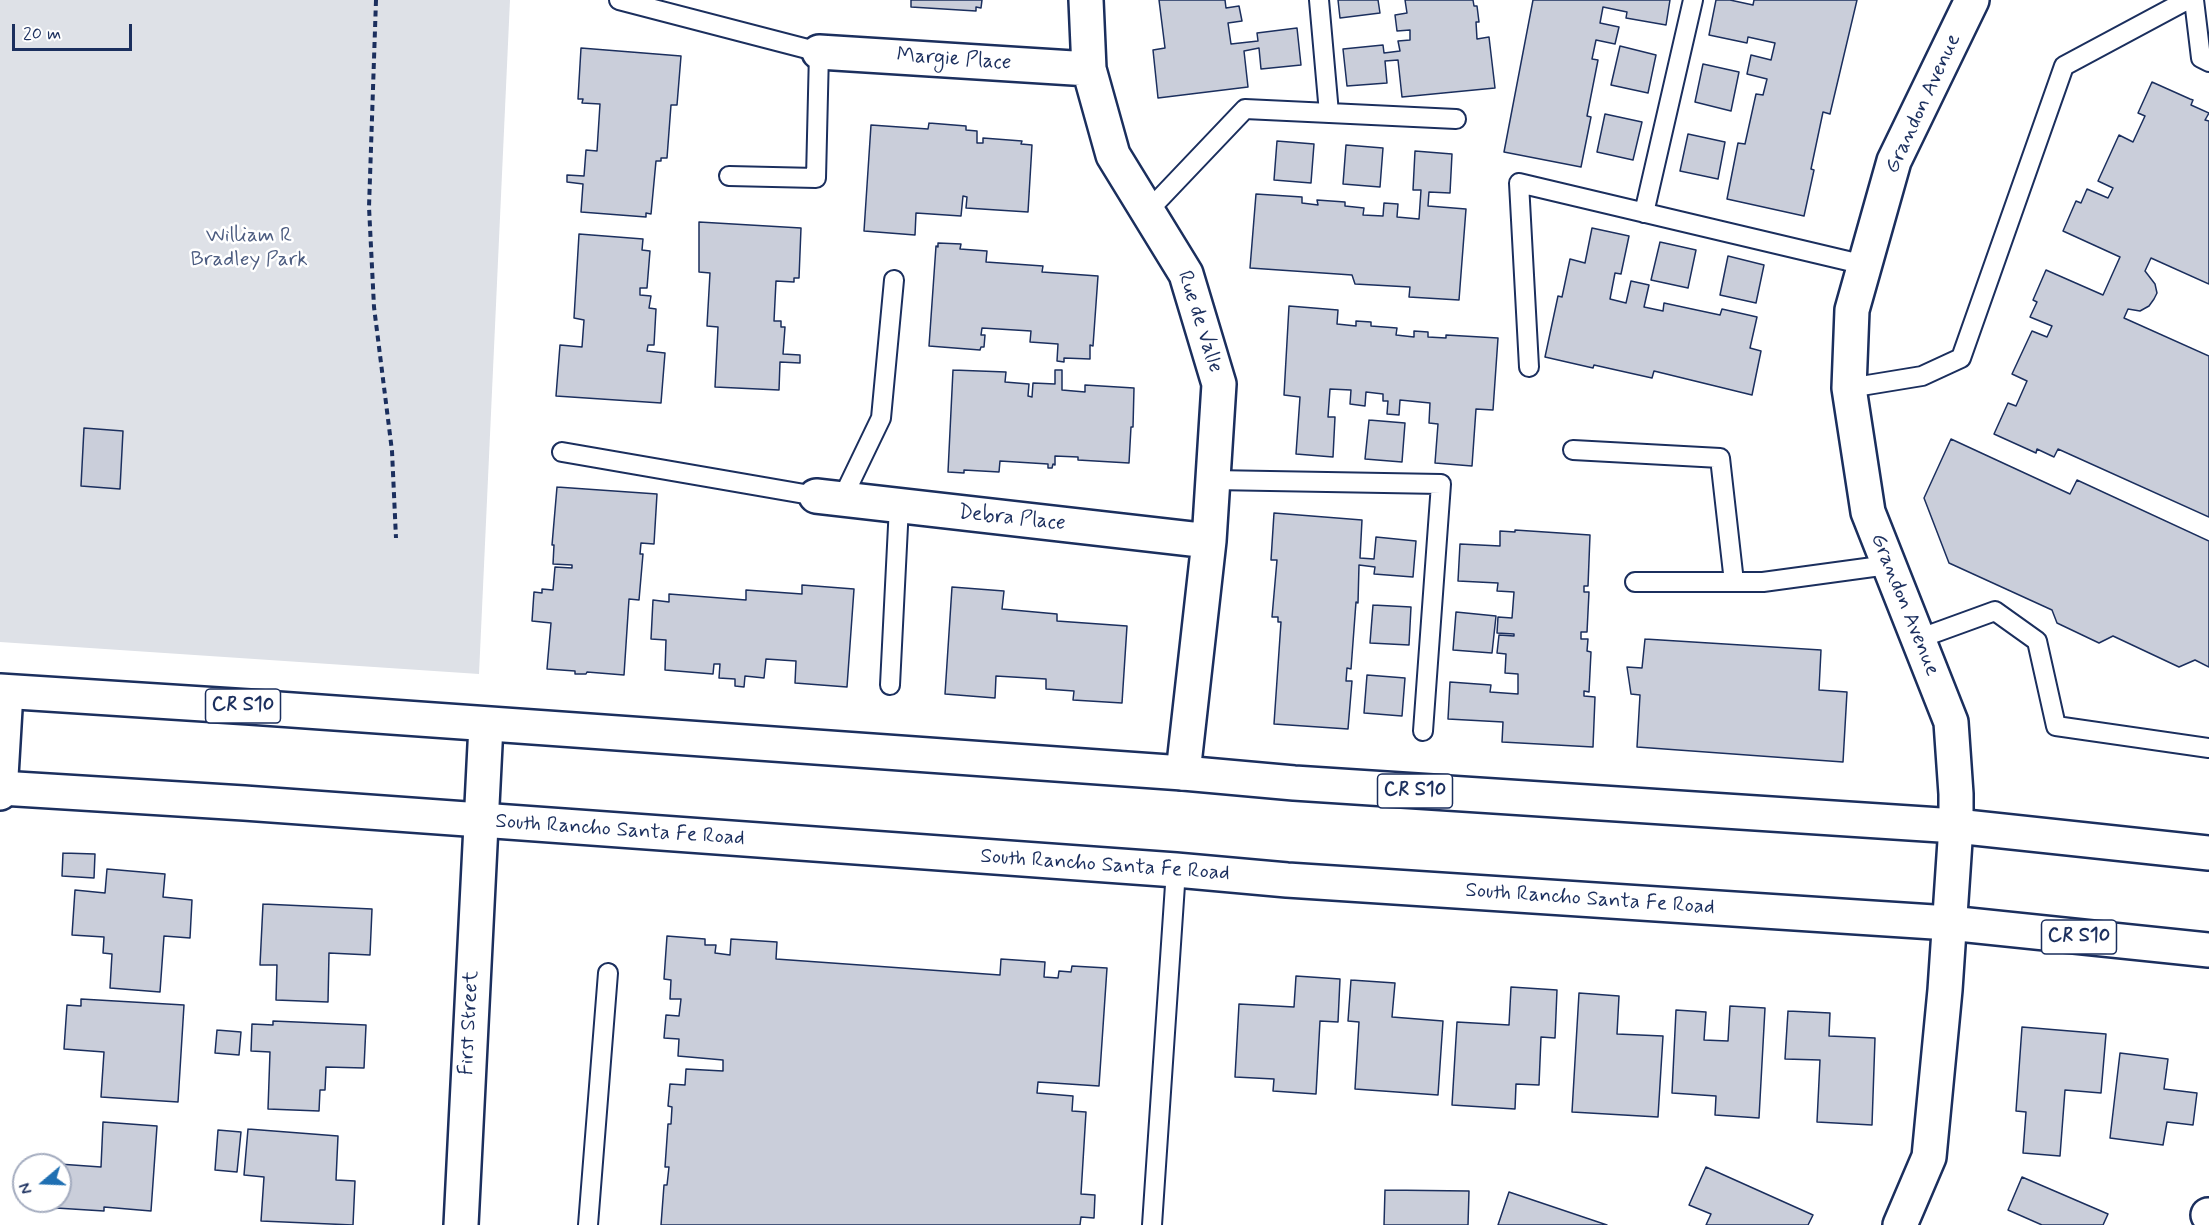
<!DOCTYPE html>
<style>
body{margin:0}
#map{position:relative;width:2209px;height:1225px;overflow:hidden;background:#fff;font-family:Mynerve,sans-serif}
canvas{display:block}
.north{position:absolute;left:12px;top:1153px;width:60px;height:60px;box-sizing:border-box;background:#fff;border:2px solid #a4acbf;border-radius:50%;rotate:251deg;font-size:16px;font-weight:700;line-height:24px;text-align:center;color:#1b2f5e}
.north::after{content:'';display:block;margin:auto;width:21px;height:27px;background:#1f6fb2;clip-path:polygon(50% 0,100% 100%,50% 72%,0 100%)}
.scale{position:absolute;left:12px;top:24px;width:120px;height:27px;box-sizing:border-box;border:3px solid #1b2f5e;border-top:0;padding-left:8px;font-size:18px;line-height:21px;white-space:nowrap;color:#1b2f5e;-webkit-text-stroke:4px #fff;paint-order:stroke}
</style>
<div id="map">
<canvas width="2209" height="1225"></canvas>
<div class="north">N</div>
<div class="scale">20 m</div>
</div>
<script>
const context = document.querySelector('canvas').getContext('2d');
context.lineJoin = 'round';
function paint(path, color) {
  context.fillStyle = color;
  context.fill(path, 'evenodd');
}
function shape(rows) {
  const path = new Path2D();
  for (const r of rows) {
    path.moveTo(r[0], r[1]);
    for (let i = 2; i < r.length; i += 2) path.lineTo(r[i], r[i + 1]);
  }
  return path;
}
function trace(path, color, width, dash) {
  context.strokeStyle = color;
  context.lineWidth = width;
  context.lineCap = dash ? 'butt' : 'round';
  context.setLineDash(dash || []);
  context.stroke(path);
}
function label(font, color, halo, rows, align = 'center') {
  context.font = font + ' Mynerve,sans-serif';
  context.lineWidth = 5;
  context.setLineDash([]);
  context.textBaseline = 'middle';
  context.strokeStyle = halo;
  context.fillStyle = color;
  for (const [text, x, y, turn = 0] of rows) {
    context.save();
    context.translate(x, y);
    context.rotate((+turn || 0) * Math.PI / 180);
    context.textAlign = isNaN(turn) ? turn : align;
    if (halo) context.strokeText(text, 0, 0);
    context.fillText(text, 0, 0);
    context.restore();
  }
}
const green = shape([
 [0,0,510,0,479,674,0,642]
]);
const building = shape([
 [911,0,982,0,981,8,976,7,976,11,911,7,911,0],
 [1159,0,1225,0,1226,8,1239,6,1242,21,1228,23,1231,44,1258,41,1257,33,1297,28,1301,65,1261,69,1259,48,1244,51,1248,87,1158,98,1153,50,1165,48,1159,0],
 [1338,0,1378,0,1380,13,1340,18,1338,0],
 [1405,0,1473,0,1474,6,1477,6,1479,22,1476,22,1477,39,1489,37,1495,88,1402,97,1398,60,1385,61,1387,83,1347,86,1343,49,1383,45,1384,53,1400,51,1398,41,1410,40,1410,30,1397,31,1395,15,1407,13,1405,0],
 [1533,0,1670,0,1666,25,1626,18,1627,12,1603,7,1600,23,1619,27,1615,44,1596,40,1592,59,1598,60,1587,116,1591,117,1581,167,1504,152,1533,0],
 [1716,0,1730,0,1753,5,1754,0,1857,0,1830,114,1823,112,1811,169,1814,170,1804,216,1727,199,1738,143,1745,144,1756,94,1763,95,1767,79,1747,74,1751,55,1771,60,1775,43,1748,37,1747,43,1709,35,1716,0],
 [1620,46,1656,55,1648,93,1611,85,1620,46],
 [581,48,681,56,677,105,671,105,667,158,661,158,661,161,656,161,651,214,646,213,646,217,581,212,583,184,567,182,567,175,584,176,586,150,597,151,600,104,582,103,583,99,578,99,581,48],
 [1703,64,1739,72,1731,111,1695,102,1703,64],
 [2152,82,2190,99,2193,100,2191,105,2209,113,2205,120,2209,121,2209,284,2151,258,2145,271,2155,284,2157,293,2154,299,2149,306,2140,311,2128,309,2124,318,2209,356,2209,517,2058,449,2054,457,2037,449,2036,453,1994,434,2008,403,2016,406,2027,381,2012,374,2032,331,2047,337,2052,326,2030,317,2037,302,2033,300,2046,270,2103,295,2120,257,2063,231,2076,201,2081,203,2087,189,2108,198,2113,188,2098,181,2119,135,2133,142,2145,116,2138,113,2152,82],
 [1605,114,1642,122,1633,160,1597,152,1605,114],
 [929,123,966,126,966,130,977,131,977,143,983,143,983,138,1022,141,1021,144,1032,145,1028,212,966,208,967,197,963,196,961,216,916,213,915,235,864,231,871,125,928,129,929,123],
 [1688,134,1725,142,1718,179,1680,171,1688,134],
 [1277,141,1314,144,1311,183,1274,180,1277,141],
 [1346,145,1383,148,1380,187,1343,184,1346,145],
 [1415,151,1452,154,1450,193,1429,192,1428,206,1466,209,1459,300,1409,297,1410,287,1355,284,1352,275,1250,268,1256,194,1302,197,1302,203,1318,205,1317,200,1345,202,1345,206,1364,208,1363,215,1383,216,1384,203,1398,204,1397,217,1419,219,1421,190,1413,190,1415,151],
 [699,222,801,228,799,278,794,278,794,282,776,281,774,321,781,321,781,327,785,327,783,354,800,355,800,363,780,362,779,390,715,387,718,327,707,326,710,273,699,272,699,222],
 [1592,228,1629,236,1621,274,1615,273,1610,299,1626,303,1631,281,1649,285,1644,307,1663,311,1664,303,1720,315,1722,309,1757,317,1750,348,1761,351,1752,395,1654,371,1652,378,1594,365,1593,368,1545,357,1558,296,1562,297,1570,259,1585,263,1592,228],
 [579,234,643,239,642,250,650,251,647,288,640,288,640,295,651,296,649,308,656,309,654,345,648,345,647,351,665,353,661,403,556,396,560,345,582,347,584,320,574,318,579,234],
 [1660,242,1696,250,1688,288,1651,280,1660,242],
 [938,243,961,244,960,249,987,251,986,262,1043,266,1042,272,1098,276,1093,346,1090,345,1090,359,1064,358,1064,362,1057,361,1058,344,1030,342,1031,331,982,328,981,335,985,335,984,347,981,347,980,350,929,346,936,246,938,247,938,243],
 [1728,256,1764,265,1756,303,1720,295,1728,256],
 [1289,306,1338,310,1337,324,1356,326,1356,321,1371,322,1371,326,1397,328,1396,335,1414,337,1414,331,1428,332,1428,337,1446,338,1446,335,1498,338,1493,410,1476,409,1472,466,1435,463,1438,424,1429,423,1430,403,1400,400,1399,415,1387,414,1388,401,1383,401,1383,394,1366,392,1365,406,1350,404,1351,390,1330,389,1328,417,1335,417,1333,457,1296,454,1300,397,1284,395,1289,306],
 [953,370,1006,372,1005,382,1029,384,1028,396,1032,397,1033,383,1055,384,1055,370,1062,370,1062,390,1085,392,1085,385,1134,388,1133,427,1131,427,1129,463,1078,460,1078,457,1055,456,1055,465,1053,464,1052,468,1048,468,1048,464,1000,461,999,472,964,470,964,473,948,472,953,370],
 [1369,420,1405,423,1402,462,1365,459,1369,420],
 [84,428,123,431,120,489,81,486,84,428],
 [1951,439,2070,494,2077,480,2209,541,2209,667,2195,660,2179,667,2113,636,2099,643,2057,623,2052,610,1949,563,1924,498,1951,439],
 [557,487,657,494,654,544,641,543,640,554,643,554,639,600,629,599,624,675,587,672,586,674,575,674,575,671,547,669,551,623,532,621,534,592,542,593,542,589,553,590,555,567,572,568,572,565,553,564,554,545,552,545,557,487],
 [1274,513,1362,520,1360,558,1374,559,1376,537,1416,541,1413,577,1374,574,1375,567,1359,565,1358,603,1356,602,1351,669,1347,668,1346,681,1352,681,1348,729,1274,724,1281,622,1278,622,1278,617,1272,617,1277,560,1271,560,1274,513],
 [1515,530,1590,535,1588,586,1584,586,1584,592,1589,592,1587,632,1581,632,1581,639,1588,639,1587,651,1591,652,1589,692,1584,691,1584,696,1595,697,1593,747,1502,742,1503,722,1448,719,1450,682,1491,685,1490,692,1518,694,1518,674,1505,673,1506,654,1497,653,1499,635,1514,636,1514,634,1497,633,1498,617,1512,618,1514,592,1497,591,1498,583,1458,581,1460,544,1500,546,1500,531,1515,532,1515,530],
 [802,585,854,589,847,687,795,683,796,661,766,659,764,678,745,676,744,687,735,686,735,679,719,678,720,664,714,664,713,674,665,670,666,640,651,639,653,600,669,602,669,594,746,600,746,590,802,594,802,585],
 [952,587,1004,591,1002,609,1057,614,1057,621,1127,626,1122,703,1073,700,1074,691,1046,689,1046,679,996,676,995,698,945,694,952,587],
 [1373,605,1411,607,1409,645,1370,643,1373,605],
 [1456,612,1496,616,1492,653,1453,650,1456,612],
 [1645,639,1821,650,1819,690,1847,692,1843,762,1637,747,1640,695,1631,694,1627,667,1642,668,1645,639],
 [1367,675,1405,678,1402,716,1364,713,1367,675],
 [63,853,95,854,94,878,62,876,63,853],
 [107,869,165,874,163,897,192,900,190,938,164,936,160,992,110,988,112,954,103,953,104,937,72,935,75,890,105,893,107,869],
 [263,904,372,909,370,955,329,953,328,1002,276,1000,277,965,260,965,263,904],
 [667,936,705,939,705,945,716,945,715,953,730,955,731,939,777,942,776,959,1000,975,1001,959,1045,962,1044,977,1058,978,1059,971,1071,972,1072,966,1107,968,1099,1086,1038,1082,1037,1093,1073,1096,1072,1111,1086,1112,1081,1194,1095,1195,1094,1218,1081,1217,1080,1225,661,1225,664,1185,667,1185,669,1167,665,1167,668,1124,671,1124,672,1107,668,1106,670,1084,685,1085,686,1069,723,1071,723,1060,678,1056,679,1039,664,1038,666,1015,679,1016,681,999,670,999,671,980,664,979,667,936],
 [1296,976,1340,979,1338,1022,1320,1021,1316,1094,1273,1091,1274,1079,1235,1077,1239,1004,1294,1007,1296,976],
 [1351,980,1395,983,1392,1017,1443,1021,1438,1095,1355,1089,1359,1022,1348,1021,1351,980],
 [1511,987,1557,990,1555,1038,1541,1037,1539,1085,1516,1084,1515,1109,1452,1105,1457,1022,1509,1025,1511,987],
 [1579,993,1619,996,1617,1034,1663,1036,1658,1117,1572,1112,1579,993],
 [81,999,184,1005,178,1102,101,1097,104,1052,64,1049,67,1005,81,1006,81,999],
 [1730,1006,1765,1008,1759,1118,1715,1115,1716,1096,1672,1093,1676,1010,1706,1012,1704,1040,1728,1041,1730,1006],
 [1788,1011,1830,1013,1829,1036,1875,1038,1872,1125,1817,1122,1820,1060,1785,1059,1788,1011],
 [273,1021,366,1025,364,1068,326,1067,325,1090,320,1090,319,1111,268,1109,270,1052,251,1051,252,1024,273,1025,273,1021],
 [2022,1027,2106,1034,2101,1093,2065,1090,2060,1156,2023,1153,2026,1112,2016,1111,2022,1027],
 [217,1030,241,1032,239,1055,215,1053,217,1030],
 [2120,1053,2168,1059,2164,1089,2197,1093,2193,1125,2167,1122,2163,1145,2110,1138,2120,1053],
 [103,1122,157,1126,151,1211,104,1207,104,1211,56,1208,57,1201,60,1201,59,1164,101,1167,103,1122],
 [248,1129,338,1136,336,1180,355,1181,353,1225,261,1221,264,1177,244,1175,248,1129],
 [218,1130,241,1132,237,1172,215,1170,218,1130],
 [1706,1167,1813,1215,1808,1225,1706,1225,1711,1214,1689,1205,1706,1167],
 [2022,1177,2108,1214,2103,1225,2042,1225,2008,1210,2022,1177],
 [1385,1190,1469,1191,1468,1225,1384,1225,1385,1190],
 [1509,1192,1607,1225,1498,1225,1509,1192]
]);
const path = shape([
 [376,0,369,207,374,307,392,451,396,538]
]);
const service = shape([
 [619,0,819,52,816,178,729,176],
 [1319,0,1329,113],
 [2194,0,2201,58,2209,62],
 [1148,211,1245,109,1456,119],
 [1644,213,1693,0],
 [1529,367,1519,183,1865,265],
 [1849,388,1922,376,1961,358,2064,66,2187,0],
 [1573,450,1720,458,1734,582],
 [562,452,816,496],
 [1213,480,1441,484,1423,731],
 [842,499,881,418,894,280],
 [1635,582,1763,582,1888,565],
 [1918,639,1995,611,2037,641,2056,726,2209,748],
 [890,685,899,506],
 [588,1225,608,973],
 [1152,1225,1176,870]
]);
const minor = shape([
 [1086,0,1089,69,1113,155,1186,274,1219,384,1209,541,1183,773],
 [819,52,1089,69],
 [816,496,1209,541],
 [0,793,6,692],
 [2208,1215,2209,1215],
 [461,1225,486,725],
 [1900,1225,1929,1157,1945,990,1956,826,1956,794,1951,722,1868,512,1849,388,1852,310,1894,161,1972,0]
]);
const primary = shape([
 [0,691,250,707,1183,773,1294,783,1956,826,2209,853],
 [0,788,244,803,1176,870,1287,880,1949,923,2209,950]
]);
const shields = [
 [243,706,75],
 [1415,791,75],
 [2079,937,75]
];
const shieldNames = [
 ["CR S10",243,706],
 ["CR S10",1415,791],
 ["CR S10",2079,937]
];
const streetNames = [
 ["Margie Place",954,60,4],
 ["Grandon Avenue",1924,104,-65],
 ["Rue de Valle",1199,322,72],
 ["Debra Place",1012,519,6],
 ["Grandon Avenue",1904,605,68],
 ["South Rancho Santa Fe Road",620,831,4],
 ["South Rancho Santa Fe Road",1105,866,4],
 ["South Rancho Santa Fe Road",1590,900,4],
 ["First Street",470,1023,-87]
];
const parkNames = [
 ["William R",249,237],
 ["Bradley Park",249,261]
];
paint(green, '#dee1e7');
paint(building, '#caceda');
trace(building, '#1b2f5e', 1.5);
trace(service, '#1b2f5e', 22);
trace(minor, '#1b2f5e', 38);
trace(primary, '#1b2f5e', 38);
trace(path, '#1b2f5e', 4, [6, 4.5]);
trace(service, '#fff', 18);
trace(minor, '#fff', 33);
trace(primary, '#fff', 33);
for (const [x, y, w] of shields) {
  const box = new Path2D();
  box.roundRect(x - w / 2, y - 17, w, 34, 4.5);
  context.fillStyle = '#fff';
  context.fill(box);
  trace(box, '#1b2f5e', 1.5);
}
label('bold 20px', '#1b2f5e', null, shieldNames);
label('21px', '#1b2f5e', '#fff', streetNames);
label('21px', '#4c5c80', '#fff', parkNames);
</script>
